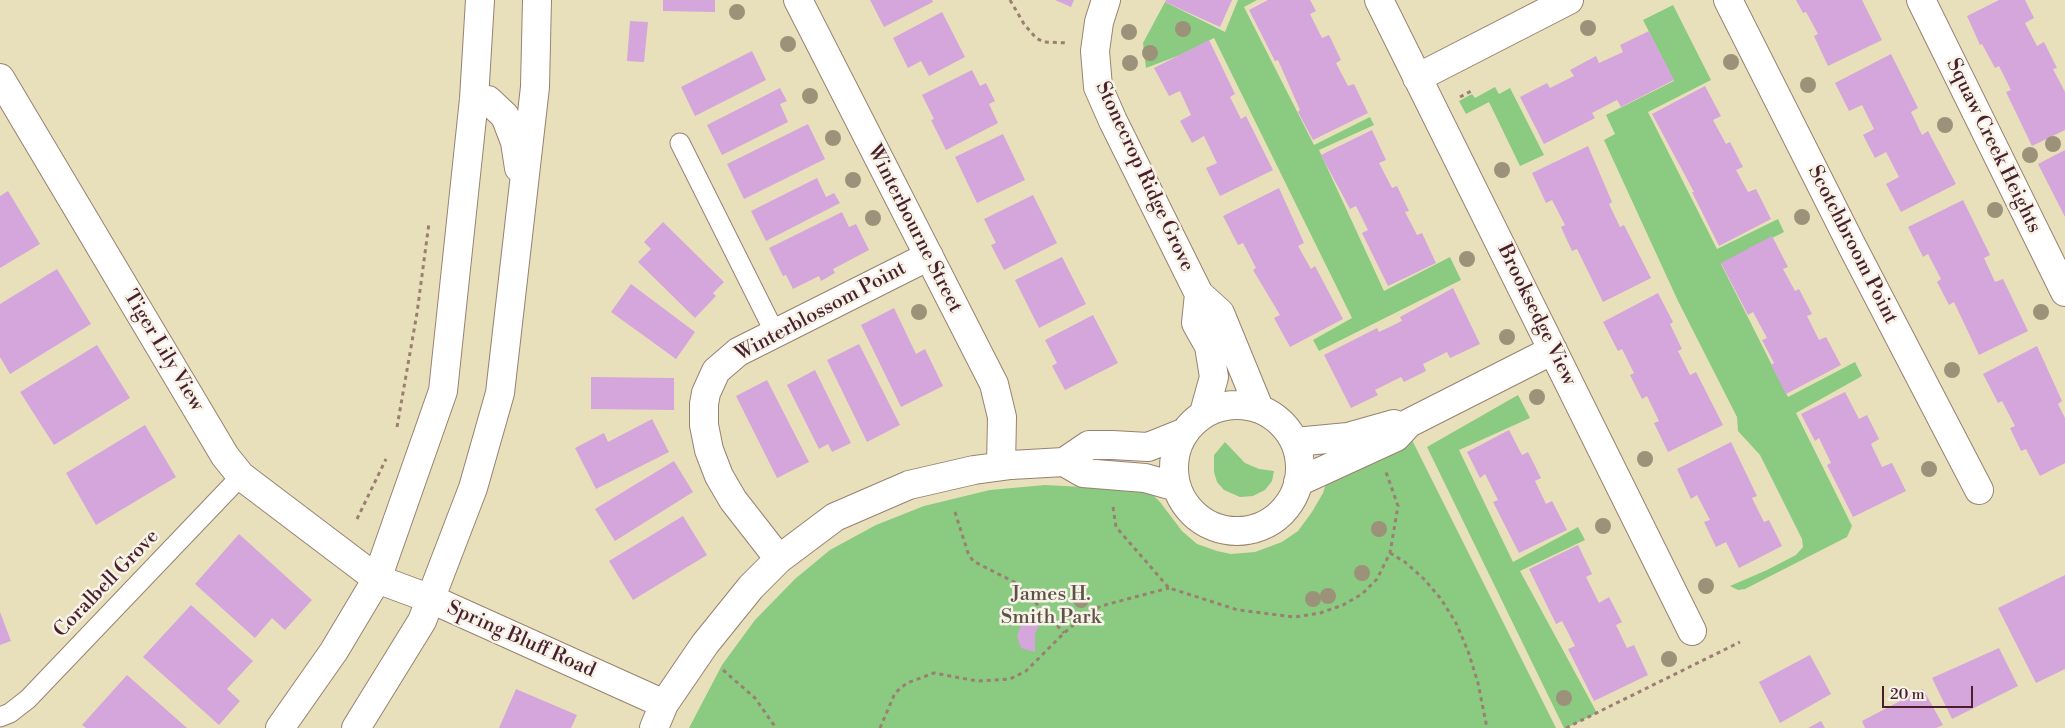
<!DOCTYPE html>
<style>
body{margin:0}
#map{position:relative;width:2065px;height:728px;overflow:hidden;background:#e8e0ba;font-family:"Libre Bodoni",serif}
canvas{display:block}
.scale{position:absolute;left:1882px;top:686px;width:91px;height:22px;box-sizing:border-box;border:2px solid #4a1f2b;border-top:0;padding-left:6px;font-size:15px;line-height:18px;white-space:nowrap;color:#4a1f2b;-webkit-text-stroke:4px #f7f3e8;paint-order:stroke}
</style>
<div id="map">
<canvas width="2065" height="728"></canvas>
<div class="scale">20 m</div>
</div>
<script>
const context = document.querySelector('canvas').getContext('2d');
context.lineJoin = 'round';
function paint(path, color) {
  context.fillStyle = color;
  context.fill(path, 'evenodd');
}
function shape(rows) {
  const path = new Path2D();
  for (const r of rows) {
    if (r.length === 3) {
      path.moveTo(r[0] + r[2], r[1]);
      path.arc(r[0], r[1], r[2], 0, 2 * Math.PI);
      continue;
    }
    path.moveTo(r[0], r[1]);
    for (let i = 2; i < r.length; i += 2) path.lineTo(r[i], r[i + 1]);
  }
  return path;
}
function trace(path, color, width, dash) {
  context.strokeStyle = color;
  context.lineWidth = width;
  context.lineCap = dash ? 'butt' : 'round';
  context.setLineDash(dash || []);
  context.stroke(path);
}
function label(font, color, halo, rows, align = 'center') {
  context.font = font + ' "Libre Bodoni",serif';
  context.lineWidth = 5;
  context.setLineDash([]);
  context.textBaseline = 'middle';
  context.strokeStyle = halo;
  context.fillStyle = color;
  for (const [text, x, y, turn = 0] of rows) {
    context.save();
    context.translate(x, y);
    context.rotate((+turn || 0) * Math.PI / 180);
    context.textAlign = isNaN(turn) ? turn : align;
    if (halo) context.strokeText(text, 0, 0);
    context.fillText(text, 0, 0);
    context.restore();
  }
}
const green = shape([
 [1238,0,1257,0,1244,7,1314,145,1370,117,1374,125,1319,150,1384,291,1450,257,1461,280,1319,351,1313,340,1352,318,1214,38,1180,55,1146,68,1143,43,1165,2,1225,32],
 [1673,5,1711,80,1648,112,1717,249,1778,219,1784,232,1721,264,1788,397,1855,362,1862,376,1796,413,1852,526,1847,537,1745,589,1738,590,1730,586,1767,570,1796,555,1803,547,1802,539,1760,455,1738,431,1737,417,1678,301,1604,140,1615,134,1606,115,1674,81,1643,20],
 [1495,87,1499,94,1510,88,1544,155,1520,166,1489,102,1466,114,1459,101,1472,94,1475,98],
 [1518,395,1530,418,1459,450,1513,562,1578,527,1585,540,1520,571,1597,713,1566,728,1564,728,1427,447],
 [1411,438,1556,728,689,728,722,665,755,620,795,579,830,550,876,525,924,506,990,490,1045,485,1139,490,1152,494,1160,502,1182,531,1197,544,1217,551,1231,554,1255,552,1282,542,1298,531,1312,512,1323,493,1328,477],
 [1225,442,1245,463,1259,469,1274,471,1272,481,1265,490,1253,496,1240,497,1224,490,1217,482,1214,472,1214,455]
]);
const building = shape([
 [663,0,715,0,715,12,663,11],
 [870,0,932,0,933,2,884,27],
 [1055,0,1074,0,1071,7],
 [1166,0,1232,0,1220,27,1165,2],
 [1268,0,1310,0,1316,11,1310,14,1322,38,1329,35,1341,60,1336,63,1348,86,1354,84,1368,113,1313,140,1298,112,1300,110,1278,60,1275,61,1249,10],
 [1796,0,1862,0,1882,40,1828,66,1814,36,1818,34,1806,12,1803,13],
 [1999,0,2025,0,2034,18,2025,23,2037,46,2044,42,2057,68,2053,69,2065,92,2065,130,2032,146,2006,92,2011,90,1999,66,1995,68,1982,44,1980,45,1967,16],
 [942,12,965,57,929,76,921,61,908,68,893,38],
 [630,21,648,22,644,62,627,61],
 [1649,31,1674,80,1621,107,1617,100,1592,113,1595,118,1544,144,1520,97,1547,83,1550,88,1574,76,1570,70,1596,56,1599,63,1623,52,1620,45],
 [1209,40,1235,94,1230,97,1241,119,1246,116,1273,170,1220,196,1206,168,1217,163,1204,136,1192,143,1180,121,1191,115,1180,91,1169,96,1154,68],
 [752,51,766,80,695,116,681,87],
 [1891,54,1918,108,1911,112,1922,135,1928,131,1956,184,1901,212,1886,184,1899,177,1886,152,1875,158,1863,135,1874,129,1862,105,1849,111,1835,83],
 [972,70,980,86,986,83,995,101,989,104,998,123,946,150,931,120,934,119,922,95],
 [1705,86,1721,116,1713,120,1726,144,1730,142,1743,167,1736,170,1748,192,1756,189,1771,219,1719,246,1692,192,1694,192,1652,114],
 [780,88,787,101,780,104,788,122,722,155,707,125],
 [808,124,825,159,744,199,727,164],
 [1372,130,1386,160,1379,163,1392,188,1397,186,1409,211,1405,212,1417,235,1422,233,1436,263,1388,286,1362,233,1368,230,1356,206,1350,209,1321,155],
 [1003,134,1025,180,977,203,955,157],
 [1588,146,1612,202,1609,204,1620,227,1624,225,1651,278,1603,302,1577,249,1572,251,1561,227,1565,225,1552,200,1546,203,1532,173],
 [2065,150,2065,217,2038,164],
 [817,178,826,197,834,193,840,203,766,241,751,211],
 [1279,188,1304,243,1298,246,1311,269,1315,266,1343,319,1290,347,1274,318,1280,315,1253,270,1256,268,1243,243,1238,245,1223,216],
 [8,191,40,244,0,268,0,196],
 [1033,195,1057,243,1004,270,991,245,996,243,984,219],
 [1963,200,1990,255,1984,258,1995,282,2003,279,2028,331,1979,355,1954,302,1949,305,1937,282,1941,279,1928,254,1923,257,1908,227],
 [842,212,849,227,856,224,869,250,833,269,835,273,821,281,819,276,793,289,786,275,783,276,769,248],
 [663,222,724,282,713,293,716,296,695,318,638,262,651,249,644,242],
 [1772,236,1788,267,1783,269,1795,291,1799,289,1812,314,1807,316,1819,340,1826,337,1841,365,1786,394,1771,365,1774,363,1762,340,1767,338,1753,312,1748,315,1721,263],
 [1062,257,1086,304,1039,328,1015,280],
 [57,269,91,324,10,374,0,357,0,304],
 [631,284,695,332,676,359,611,312],
 [1453,288,1480,344,1450,358,1447,352,1423,364,1426,371,1404,382,1401,377,1375,390,1378,395,1351,408,1324,355,1377,328,1379,332,1402,321,1400,317],
 [1658,293,1673,322,1670,324,1682,349,1678,351,1690,375,1696,372,1723,425,1668,452,1654,423,1659,421,1647,396,1642,399,1630,375,1634,373,1622,349,1618,351,1603,322],
 [894,308,916,354,925,349,943,386,901,407,861,325],
 [1093,315,1118,363,1065,390,1052,366,1057,363,1045,340],
 [859,344,900,425,867,442,827,360],
 [97,345,130,398,54,445,20,392],
 [2037,346,2062,401,2058,404,2065,418,2065,463,2040,476,2026,449,2021,451,2010,428,2015,426,2002,401,1998,403,1983,374],
 [815,370,851,443,832,452,828,444,819,449,787,385],
 [591,377,674,378,674,410,591,409],
 [767,380,809,462,777,478,736,396],
 [1845,392,1859,419,1867,415,1879,439,1871,444,1882,467,1892,463,1906,491,1853,517,1827,465,1831,463,1819,438,1815,441,1801,414],
 [652,419,669,452,596,489,575,448,604,433,608,442],
 [145,425,176,477,96,525,66,473],
 [1509,430,1522,455,1528,452,1541,478,1535,481,1546,504,1552,501,1567,530,1519,553,1493,502,1498,500,1485,474,1480,478,1467,452],
 [1731,442,1757,496,1752,498,1764,522,1769,520,1782,546,1739,568,1726,542,1716,547,1704,522,1710,520,1697,495,1691,499,1677,469],
 [674,461,693,492,615,541,595,509],
 [683,516,707,555,633,600,609,561],
 [239,534,312,600,285,630,272,618,255,638,195,584],
 [1578,545,1592,574,1586,577,1599,603,1609,597,1622,622,1616,625,1627,648,1634,645,1648,675,1594,701,1568,649,1575,646,1562,621,1556,624,1529,569],
 [2065,575,2065,669,2036,683,1998,608],
 [191,605,253,661,227,689,240,701,219,725,143,657],
 [0,612,11,641,0,645],
 [1034,618,1041,622,1035,633,1035,652,1021,648,1017,636,1023,620],
 [1999,648,2018,686,1952,719,1932,678],
 [1810,655,1831,694,1780,723,1759,682],
 [127,675,187,728,86,728,82,725],
 [516,689,577,715,571,728,499,728],
 [1923,689,1943,725,1936,728,1865,728,1862,721],
 [1821,721,1825,728,1808,728]
]);
const path = shape([
 [1010,0,1024,24,1036,38,1044,42,1068,43],
 [1460,97,1473,90],
 [397,427,417,313,429,223],
 [1113,507,1116,527,1169,588,1238,610,1295,617,1320,613,1343,605,1362,594,1377,579,1390,553,1398,506,1386,472],
 [955,512,968,553,973,561,1016,583,1044,611,1064,633],
 [357,519,386,459],
 [1390,553,1405,562,1424,579,1441,599,1456,623,1468,651,1478,683,1487,728],
 [723,670,755,698,776,728],
 [880,728,895,693,907,683,934,673,977,681,1010,679,1026,671,1064,633,1087,614,1101,606,1169,588],
 [1566,728,1740,642]
]);
const lane = shape([
 [680,143,775,333],
 [0,717,10,713,28,699,241,476]
]);
const street = shape([
 [798,0,994,384,1002,417,1001,466],
 [1106,0,1099,22,1095,51,1098,87,1113,121,1199,294,1220,313,1259,408],
 [1379,0,1692,631],
 [1728,0,1852,246,1979,490],
 [1921,0,2065,292],
 [0,78,225,456,241,476,377,579,431,599,664,704],
 [1417,78,1569,0],
 [1199,294,1196,323,1209,346,1214,377,1204,413],
 [1237,468,63],
 [1295,442,1348,437,1394,424],
 [1064,462,1089,445,1112,445,1148,447,1183,433],
 [1298,482,1396,437,1409,423,1553,350],
 [779,559,733,500,719,476,709,450,704,425,704,404,706,393,716,371,738,352,929,256],
 [654,728,664,704,705,644,751,587,779,559,835,517,909,485,974,470,1011,465,1064,462,1083,473,1145,478,1177,487]
]);
const primary = shape([
 [474,99,488,100,505,116,515,142,519,168],
 [280,728,334,651,377,579,443,391,474,99,480,0],
 [356,728,422,621,473,488,500,393,535,87,537,0]
]);
const trees = [
 [737,12],
 [1588,28],
 [1183,29],
 [1129,32],
 [788,44],
 [1150,53],
 [1731,62],
 [1130,63],
 [1808,85],
 [810,96],
 [1945,125],
 [833,138],
 [2053,144],
 [2030,155],
 [1502,170],
 [853,180],
 [1995,210],
 [1802,217],
 [873,218],
 [1467,259],
 [919,312],
 [2041,312],
 [1507,337],
 [1952,370],
 [1537,397],
 [1645,459],
 [1929,469],
 [1603,526],
 [1379,529],
 [1362,573],
 [1706,586],
 [1328,596],
 [1313,599],
 [1081,600],
 [1669,659],
 [1564,698]
];
const streetNames = [
 ["Squaw Creek Heights",1993,146,64],
 ["Stonecrop Ridge Grove",1144,177,65],
 ["Winterbourne Street",914,229,63],
 ["Scotchbroom Point",1852,245,63],
 ["Winterblossom Point",821,312,-28],
 ["Brooksedge View",1536,315,64],
 ["Tiger Lily View",163,351,59],
 ["Coralbell Grove",107,584,-46],
 ["Spring Bluff Road",521,640,24]
];
const parkNames = [
 ["James H.",1051,595],
 ["Smith Park",1051,618]
];
paint(green, '#8aca81');
paint(building, '#d4a6dc');
trace(lane, '#998072', 21);
trace(street, '#998072', 30);
trace(primary, '#998072', 30);
trace(path, '#998072', 3, [4, 4]);
trace(lane, '#fff', 19);
trace(street, '#fff', 28);
trace(primary, '#fff', 28);
context.fillStyle = '#9c927a';
for (const [x, y] of trees) {
  context.beginPath();
  context.arc(x, y, 8, 0, 2 * Math.PI);
  context.fill();
}
label('20px', '#4a1f2b', '#f7f3e8', streetNames);
label('20px', '#5d5245', '#f7f3e8', parkNames);
</script>
